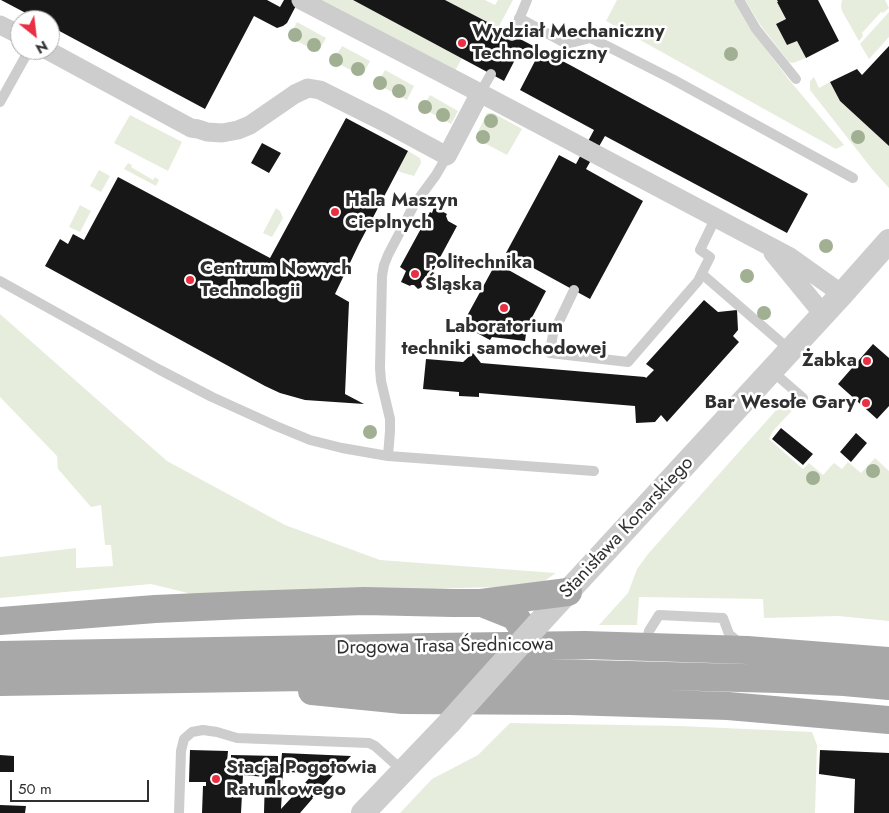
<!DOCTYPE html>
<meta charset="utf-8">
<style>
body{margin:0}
#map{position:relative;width:889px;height:813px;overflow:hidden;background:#fff;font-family:Jost,sans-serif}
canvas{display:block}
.north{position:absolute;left:10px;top:10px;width:50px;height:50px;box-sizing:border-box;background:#fff;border:1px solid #acacac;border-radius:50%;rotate:151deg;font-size:14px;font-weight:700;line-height:20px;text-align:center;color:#303030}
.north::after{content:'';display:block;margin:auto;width:18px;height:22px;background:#ea2e43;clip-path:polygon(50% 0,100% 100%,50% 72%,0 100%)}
.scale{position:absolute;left:10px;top:780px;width:139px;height:22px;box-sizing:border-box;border:2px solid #303030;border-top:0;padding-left:6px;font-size:15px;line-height:18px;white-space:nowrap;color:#303030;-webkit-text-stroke:4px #fff;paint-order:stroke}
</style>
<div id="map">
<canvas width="889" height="813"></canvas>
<div class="north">N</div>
<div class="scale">50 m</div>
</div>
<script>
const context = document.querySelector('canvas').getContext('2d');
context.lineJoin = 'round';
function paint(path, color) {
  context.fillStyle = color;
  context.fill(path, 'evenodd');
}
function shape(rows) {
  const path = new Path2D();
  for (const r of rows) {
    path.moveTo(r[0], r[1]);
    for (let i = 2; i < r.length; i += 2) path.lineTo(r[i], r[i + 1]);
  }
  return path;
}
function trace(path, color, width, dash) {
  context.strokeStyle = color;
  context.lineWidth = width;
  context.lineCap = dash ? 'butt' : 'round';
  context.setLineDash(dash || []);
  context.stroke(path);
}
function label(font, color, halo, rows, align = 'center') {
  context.font = font + ' Jost,sans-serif';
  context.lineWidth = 5;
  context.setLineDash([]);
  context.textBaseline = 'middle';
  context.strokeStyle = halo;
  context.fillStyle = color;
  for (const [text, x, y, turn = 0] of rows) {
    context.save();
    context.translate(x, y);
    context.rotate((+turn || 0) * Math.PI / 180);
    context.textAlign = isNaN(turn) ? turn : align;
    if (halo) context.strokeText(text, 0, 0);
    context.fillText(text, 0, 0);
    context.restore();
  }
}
const green = shape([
 [320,0,353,0,462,58,454,73],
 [445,0,485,0,495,5,498,0,513,0,498,28],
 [617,0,733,0,749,27,790,81,844,145,836,149,606,21],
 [745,0,777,0,777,2,786,19,776,24,787,45,797,41,806,58,793,63,789,62,761,26],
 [842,0,885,0,889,8,883,13,881,12,862,33,863,36,859,41,842,11,841,6],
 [889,12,889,37,869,59,860,44],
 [297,22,326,38,318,52,289,37],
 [342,46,370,61,362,76,333,61],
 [385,70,414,86,407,100,377,84],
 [814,77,819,88,830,82,840,101,889,146,889,188,872,169,810,90,810,81],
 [430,95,458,111,451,124,422,108],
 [487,113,493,113,522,129,507,155,475,138],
 [130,115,182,142,168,171,114,143],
 [408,151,420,158,421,163,414,176,403,173,398,171],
 [128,163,132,165,131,167,153,180,155,177,159,180,156,186,124,169],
 [99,170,110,176,101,192,90,186],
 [80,205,91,211,80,232,69,227],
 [276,208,280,211,283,218,272,237,263,233],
 [0,314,167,461,285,525,380,560,556,573,537,586,196,595,151,584,0,598,0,557,76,548,76,568,113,566,111,545,105,545,101,505,91,507,58,469,57,456,0,397],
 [786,399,793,400,798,404,773,431,769,439,803,469,809,463,823,475,834,463,842,469,848,462,861,473,875,458,889,471,889,621,838,616,764,618,763,599,639,597,637,625,599,625,628,593,637,569,648,554],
 [510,723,680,726,812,732,817,745,815,813,400,813,432,779,478,755]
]);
const building = shape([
 [1,0,267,0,280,7,284,0,299,0,287,23,283,26,277,28,254,16,205,109,50,26,50,20,39,20],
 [353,0,445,0,570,65,808,194,787,233,605,136,586,169,643,201,590,299,506,253,559,155,576,164,594,130,520,90,535,61,519,52,504,81],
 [777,0,818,0,839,41,806,58,797,41,787,45,776,24,786,19,777,2,778,2],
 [889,46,889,146,840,101,830,82,857,69,862,75],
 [346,118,408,151,359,244,335,294,349,302,345,394,364,404,305,400,280,393,265,386,45,266,60,239,68,244,73,234,84,240,118,177,270,258],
 [262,143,281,153,269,173,251,163],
 [434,207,447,214,446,216,448,221,457,226,429,278,426,276,421,282,422,287,418,289,414,285,411,285,410,286,401,282,406,271,400,267,430,212,432,213],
 [496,263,546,291,527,327,525,341,492,337,490,340,462,325],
 [704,300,718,312,737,310,738,330,733,336,739,342,667,422,661,415,655,422,636,423,635,406,479,393,479,397,459,396,459,392,423,389,426,359,463,362,473,353,481,363,645,377,646,378,654,370,646,364],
 [873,344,889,358,889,406,877,419,838,384],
 [781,428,813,454,803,465,772,439],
 [856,433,867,443,851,462,840,452],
 [190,750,228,751,227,762,231,763,231,755,278,756,278,764,281,764,282,753,351,756,312,798,313,798,300,813,264,813,265,777,243,775,241,813,202,813,203,786,206,786,206,782,189,782],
 [283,772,314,773,281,809],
 [820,750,889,753,889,813,854,813,855,779,819,774],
 [0,755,14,756,14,772,0,772],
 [0,805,26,806,25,813,0,813]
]);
const service = shape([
 [739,0,756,29,796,79],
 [519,18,567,44,590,38,597,41,672,79,853,178],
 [512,36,527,0],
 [480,93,491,74],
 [0,102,29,50],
 [702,274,790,350],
 [0,281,160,370,212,397,276,426,310,440,342,448,388,456,594,471],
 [574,290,553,334,550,353,628,362,698,281,710,257,700,250,715,219],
 [772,371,803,398],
 [388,456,390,431,390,419,381,381,380,368,382,276,384,265,388,255,414,205,436,175,447,156],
 [645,645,649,631,659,615,723,618,729,634,741,644],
 [179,813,181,751,184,739,192,732,203,730,217,732,237,738,369,743,375,746,403,771]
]);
const minor = shape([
 [301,0,480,93,790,257,842,294],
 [0,25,20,35],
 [47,50,191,128,198,129,207,132,222,133,238,130,250,125,295,94,308,88,320,90,384,122,447,156,480,93],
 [773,253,823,314]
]);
const tertiary = shape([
 [538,624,725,421,842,294,889,241],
 [363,813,450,722]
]);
const primary = shape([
 [482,603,512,615,516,618,520,624,524,632,525,640],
 [0,621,155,609,245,605,364,601,453,603,481,603,568,592],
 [0,655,431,647,585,645,747,650,889,661],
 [0,682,553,673,779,679,844,682,889,686],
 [312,691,403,700,570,701,728,706,889,720]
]);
const tertiaryBridge = shape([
 [450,722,538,624]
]);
const trees = [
 [295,35],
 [314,45],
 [731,54],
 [336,60],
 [358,69],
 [380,83],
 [399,91],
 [425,107],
 [443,115],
 [491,121],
 [483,137],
 [858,137],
 [826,246],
 [747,276],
 [764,313],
 [370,432],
 [873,471],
 [813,478]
];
const markers = [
 [462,43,5,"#ea2e43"],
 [335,212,5,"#ea2e43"],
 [415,274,5,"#ea2e43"],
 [190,280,5,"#ea2e43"],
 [504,308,5,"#ea2e43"],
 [867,361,5,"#ea2e43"],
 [866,403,5,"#ea2e43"],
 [216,779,5,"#ea2e43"]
];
const poiNames = [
 ["Wydział Mechaniczny",472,32],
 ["Technologiczny",472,54],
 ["Hala Maszyn",345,201],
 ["Cieplnych",345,223],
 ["Politechnika",425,263],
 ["Śląska",425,285],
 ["Centrum Nowych",200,269],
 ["Technologii",200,291],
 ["Laboratorium",504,327,"center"],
 ["techniki samochodowej",504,349,"center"],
 ["Żabka",857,361,"right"],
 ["Bar Wesołe Gary",856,403,"right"],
 ["Stacja Pogotowia",226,768],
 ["Ratunkowego",226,790]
];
const streetNames = [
 ["Stanisława Konarskiego",627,528,-47],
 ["Drogowa Trasa Średnicowa",445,647,-1]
];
paint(green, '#e6eddd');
paint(building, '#171717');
trace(service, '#cdcdcd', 10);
trace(minor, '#cdcdcd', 19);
trace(tertiary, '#cdcdcd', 24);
trace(primary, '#a8a8a8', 28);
trace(tertiaryBridge, '#cdcdcd', 24);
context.fillStyle = '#a1af93';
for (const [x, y] of trees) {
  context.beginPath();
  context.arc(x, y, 7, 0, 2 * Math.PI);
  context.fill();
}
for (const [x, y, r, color] of markers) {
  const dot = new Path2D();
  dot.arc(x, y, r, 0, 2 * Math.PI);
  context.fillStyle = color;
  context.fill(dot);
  trace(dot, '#fff', 2);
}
label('bold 19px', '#303030', '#fff', poiNames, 'left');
label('19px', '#303030', '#fff', streetNames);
</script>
